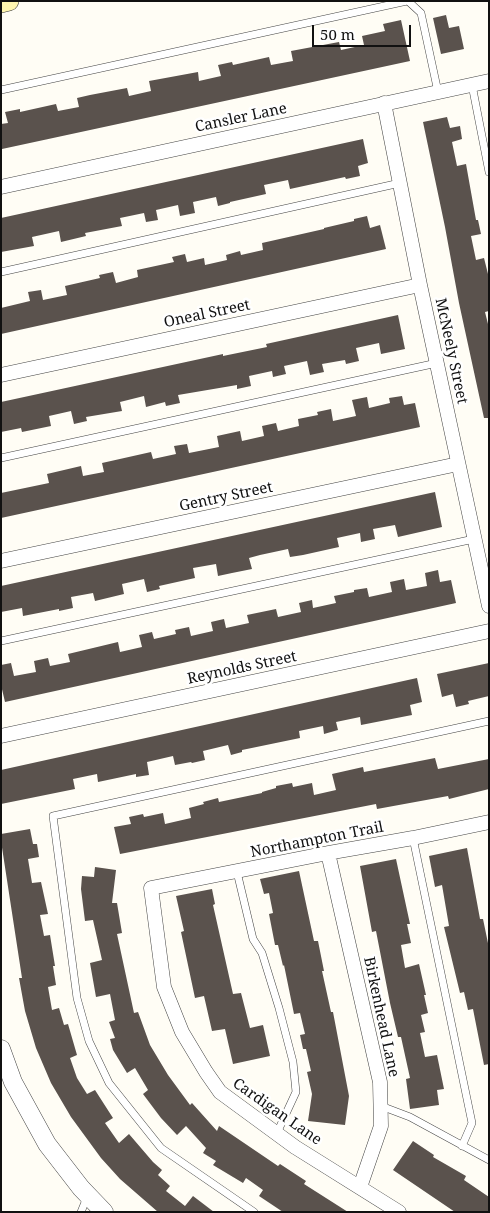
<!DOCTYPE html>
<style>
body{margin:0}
#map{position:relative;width:490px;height:1213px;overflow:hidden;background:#fffdf5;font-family:"Noto Serif",serif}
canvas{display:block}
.frame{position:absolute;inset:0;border:2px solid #111;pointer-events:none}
.scale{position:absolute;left:312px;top:25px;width:99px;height:22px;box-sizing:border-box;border:2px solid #111;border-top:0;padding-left:6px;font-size:15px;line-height:18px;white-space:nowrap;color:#111;-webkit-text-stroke:4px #fff;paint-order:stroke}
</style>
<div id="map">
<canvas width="490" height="1213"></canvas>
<div class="frame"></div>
<div class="scale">50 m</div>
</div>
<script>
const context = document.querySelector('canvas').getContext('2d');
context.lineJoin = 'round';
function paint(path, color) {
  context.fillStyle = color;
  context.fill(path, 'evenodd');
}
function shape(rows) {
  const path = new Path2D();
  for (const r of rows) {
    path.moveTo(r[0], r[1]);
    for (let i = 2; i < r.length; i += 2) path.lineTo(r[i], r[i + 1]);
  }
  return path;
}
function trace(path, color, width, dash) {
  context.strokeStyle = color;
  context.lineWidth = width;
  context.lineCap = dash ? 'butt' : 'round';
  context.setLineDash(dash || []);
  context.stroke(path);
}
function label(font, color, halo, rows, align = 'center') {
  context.font = font + ' "Noto Serif",serif';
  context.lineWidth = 5;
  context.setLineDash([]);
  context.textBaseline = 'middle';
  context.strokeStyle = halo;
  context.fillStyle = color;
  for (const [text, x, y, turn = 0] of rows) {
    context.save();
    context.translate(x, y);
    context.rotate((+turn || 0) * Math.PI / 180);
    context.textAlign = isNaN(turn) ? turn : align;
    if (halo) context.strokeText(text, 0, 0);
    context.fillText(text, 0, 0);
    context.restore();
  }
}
const building = shape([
 [446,15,449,28,459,26,464,49,441,54,433,18],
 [401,20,410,61,2,149,1,124,8,123,5,112,20,109,20,112,56,104,58,111,79,107,77,98,90,95,127,88,129,96,151,91,149,81,198,72,199,81,221,76,218,65,232,62,233,65,269,57,271,65,293,61,291,51,339,42,341,50,364,45,362,36,385,31,383,24],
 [447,117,450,128,460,126,462,139,452,142,457,166,466,164,476,220,478,220,481,234,471,236,476,260,484,258,489,278,489,311,485,312,489,328,489,418,484,418,459,303,445,227,423,122],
 [363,139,368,163,358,166,360,176,346,179,345,177,290,189,288,180,264,185,266,194,230,202,230,203,218,206,216,197,193,202,195,213,180,216,178,205,156,210,158,220,146,222,144,213,120,218,122,226,85,233,86,236,61,242,59,231,32,237,34,246,1,252,1,218],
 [367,216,370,228,380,225,386,249,1,334,1,308,30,301,28,292,41,290,43,300,67,295,65,286,100,278,99,275,113,272,116,283,138,277,137,270,174,262,172,257,185,254,187,262,204,258,205,265,227,260,226,255,240,251,241,255,263,250,262,243,324,229,324,228,354,221,354,219],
 [398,315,405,349,381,354,379,343,356,348,359,361,346,364,345,360,322,364,324,372,310,375,307,361,284,366,286,374,273,377,272,371,249,376,251,386,237,389,237,385,178,395,180,403,166,406,165,402,146,407,144,396,120,402,122,411,86,417,87,421,74,424,71,411,49,416,51,426,22,432,21,428,1,432,1,402,223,354,223,356,267,347,266,344],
 [402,396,404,405,415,403,420,427,1,518,1,493,49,483,47,474,81,466,83,476,104,472,102,463,151,452,153,459,176,454,174,446,187,444,189,453,219,447,217,436,240,431,242,441,264,436,262,426,276,423,278,431,299,426,298,419,318,415,317,412,331,409,333,421,356,416,352,400,367,397,369,408,390,403,389,398],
 [435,492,442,527,398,537,395,525,373,529,375,539,361,542,360,533,337,538,339,547,303,555,290,557,288,549,260,555,249,558,252,569,232,573,218,576,216,564,193,568,195,578,159,586,160,589,147,592,144,579,122,584,124,594,95,601,93,593,71,597,73,608,59,611,59,609,23,616,22,608,1,612,1,586],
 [438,570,440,582,451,580,456,603,5,702,1,685,1,665,11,663,14,676,36,672,34,661,48,658,50,666,70,662,68,654,118,642,120,652,142,647,139,635,152,632,154,639,176,634,175,630,189,627,191,636,213,631,211,622,224,619,226,628,249,623,247,615,276,609,278,617,301,612,299,603,312,600,313,608,336,603,334,596,354,592,354,590,367,588,369,597,392,592,390,582,404,579,406,590,427,586,425,573],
 [489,663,489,696,468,701,469,704,456,707,453,694,442,697,437,674],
 [417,678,422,702,410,705,412,715,361,725,360,717,336,722,338,730,324,734,323,726,299,731,300,738,242,750,242,752,231,755,228,745,203,751,205,760,192,763,191,762,175,765,173,756,147,762,149,775,136,777,136,774,98,782,97,774,73,779,75,789,1,804,1,770],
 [435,758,438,769,489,759,489,789,449,799,448,796,377,809,376,804,120,854,114,827,131,824,129,817,143,814,144,817,163,813,165,824,191,818,189,808,204,804,203,802,218,798,219,802,262,793,262,792,276,788,276,786,292,783,293,787,312,783,314,795,336,790,332,774,363,767,364,772],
 [30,829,33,844,37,844,39,857,28,859,32,883,41,882,48,914,40,915,44,936,50,935,55,966,53,966,56,985,48,987,52,1010,59,1008,64,1025,68,1024,77,1055,70,1058,77,1078,87,1094,95,1090,113,1118,105,1123,119,1143,129,1134,153,1162,162,1170,158,1175,170,1186,166,1191,185,1206,193,1196,214,1212,158,1212,120,1179,101,1158,71,1117,51,1083,36,1048,25,1011,19,978,22,978,1,841,1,834],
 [467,848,480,919,483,919,489,948,489,1064,484,1065,473,1009,468,1010,464,992,460,993,444,927,449,926,442,885,435,887,429,856],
 [396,859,410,924,407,924,411,943,401,945,405,968,419,964,426,995,424,995,428,1013,421,1015,425,1032,420,1033,425,1057,437,1055,444,1089,437,1090,439,1105,410,1109,406,1079,410,1078,401,1037,398,1037,390,1003,376,931,372,932,360,866],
 [95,867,116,870,112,903,117,903,122,933,117,934,134,1013,138,1012,150,1045,168,1075,190,1105,192,1103,217,1131,219,1126,278,1166,280,1164,306,1181,304,1184,348,1212,283,1212,259,1196,263,1190,246,1178,243,1183,213,1165,216,1161,203,1153,206,1148,186,1126,177,1135,161,1118,143,1094,148,1090,135,1068,127,1073,113,1050,110,1039,115,1038,109,1022,115,1020,110,994,96,997,90,963,102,960,93,920,85,921,81,889,82,876,94,877],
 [299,871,314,941,318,941,324,971,322,971,331,1012,333,1012,349,1096,345,1125,308,1121,312,1094,307,1072,311,1071,306,1049,303,1049,300,1035,305,1034,300,1013,294,1014,284,965,283,966,278,945,275,945,269,914,273,913,269,893,264,894,260,879],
 [212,889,215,904,213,905,233,994,241,993,250,1028,263,1025,270,1056,233,1064,225,1029,212,1031,204,996,195,998,181,932,184,931,176,896],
 [413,1141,434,1155,433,1157,466,1176,464,1180,489,1197,489,1212,455,1212,393,1170]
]);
const service = shape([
 [408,1,421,13,438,92],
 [472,85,489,172],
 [1,90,407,1],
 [1,272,400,183],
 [1,458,437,363],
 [1,641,474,539],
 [413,838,472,1123,462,1146],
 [237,872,253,939,262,953,279,1008,293,1062,296,1092,277,1133],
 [381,1106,410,1117,489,1160],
 [81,1212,88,1195],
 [254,1212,161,1148,109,1083,89,1041,77,998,53,816,489,721]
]);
const minor = shape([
 [384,103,420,285,489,606],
 [1,187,489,81],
 [1,375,420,285],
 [1,561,458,464],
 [1,736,489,631],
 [328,853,380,1082,381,1126,360,1187],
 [399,1212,295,1147,220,1092,206,1072,182,1032,164,987,151,888,328,853,413,838,489,822]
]);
const tertiary = shape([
 [1,1049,13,1082,47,1144,81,1188,104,1212]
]);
const secondary = shape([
 [1,3,9,1]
]);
const streetNames = [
 ["Cansler Lane",241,118,-12],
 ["Oneal Street",207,314,-12],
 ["McNeely Street",451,351,78],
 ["Gentry Street",226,497,-12],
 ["Reynolds Street",242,668,-12],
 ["Northampton Trail",317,840,-11],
 ["Birkenhead Lane",381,1017,78],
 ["Cardigan Lane",277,1112,35]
];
paint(building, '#5a524d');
trace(service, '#444', 8);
trace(minor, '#444', 15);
trace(tertiary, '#444', 19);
trace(secondary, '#333', 20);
trace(service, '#fff', 7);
trace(minor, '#fff', 14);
trace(tertiary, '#fff', 18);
trace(secondary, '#fff6b0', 19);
label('15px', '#111', '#fff', streetNames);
</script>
